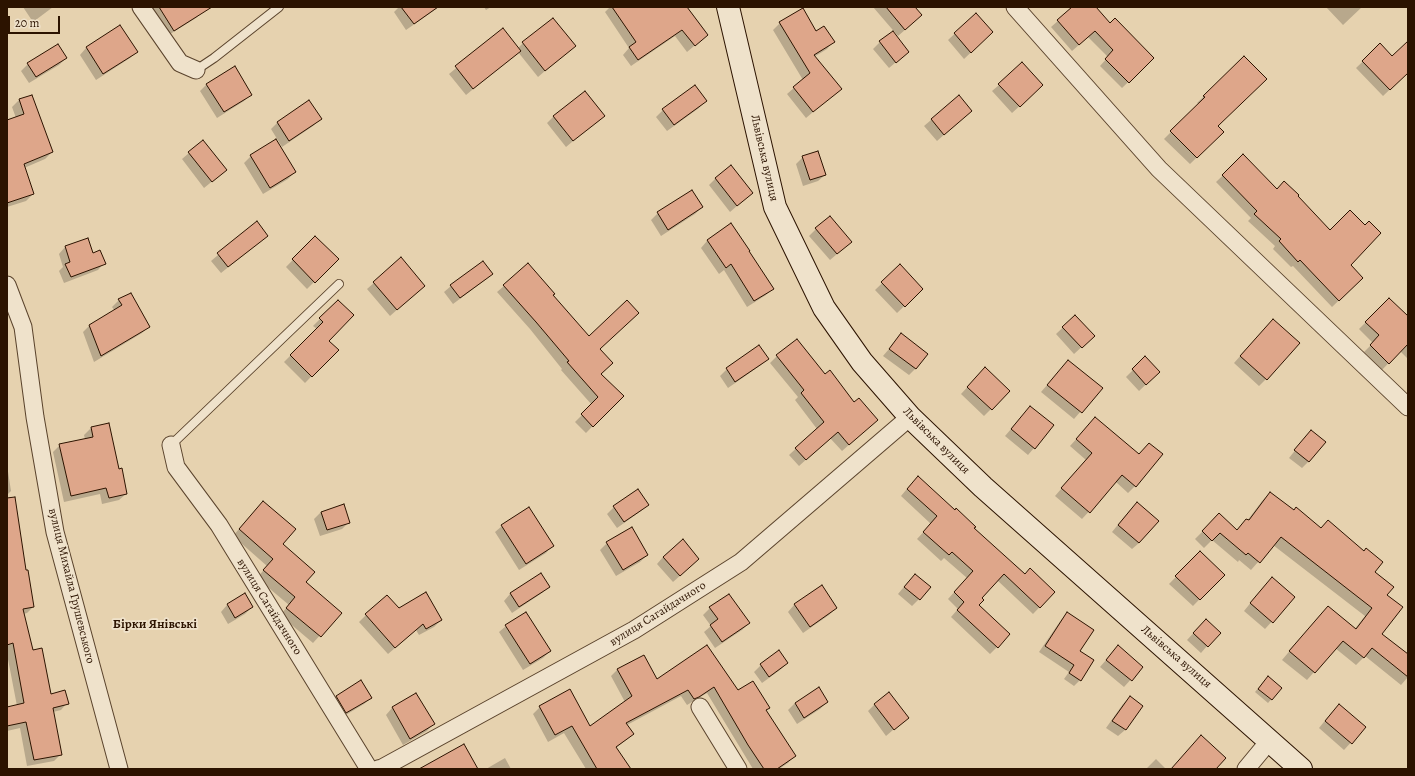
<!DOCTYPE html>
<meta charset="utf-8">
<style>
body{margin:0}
#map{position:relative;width:1415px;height:776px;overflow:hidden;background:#e6d2af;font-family:Alegreya,serif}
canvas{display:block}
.frame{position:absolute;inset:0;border:8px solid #2c1300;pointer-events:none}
.scale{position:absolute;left:8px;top:16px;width:52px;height:18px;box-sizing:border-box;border:2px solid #2c1300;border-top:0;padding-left:5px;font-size:12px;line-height:14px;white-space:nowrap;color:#2c1300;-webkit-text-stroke:3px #efe2cb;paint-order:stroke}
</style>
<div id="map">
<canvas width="1415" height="776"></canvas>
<div class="frame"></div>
<div class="scale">20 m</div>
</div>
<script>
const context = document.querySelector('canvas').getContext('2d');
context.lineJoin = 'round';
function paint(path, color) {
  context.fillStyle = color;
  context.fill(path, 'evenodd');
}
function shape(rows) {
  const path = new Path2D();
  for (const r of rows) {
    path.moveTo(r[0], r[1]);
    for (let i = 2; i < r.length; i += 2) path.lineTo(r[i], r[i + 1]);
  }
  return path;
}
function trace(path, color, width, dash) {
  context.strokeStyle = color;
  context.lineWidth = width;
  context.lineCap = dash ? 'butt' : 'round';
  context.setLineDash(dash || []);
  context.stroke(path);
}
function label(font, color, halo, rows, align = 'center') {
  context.font = font + ' Alegreya,serif';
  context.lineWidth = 3.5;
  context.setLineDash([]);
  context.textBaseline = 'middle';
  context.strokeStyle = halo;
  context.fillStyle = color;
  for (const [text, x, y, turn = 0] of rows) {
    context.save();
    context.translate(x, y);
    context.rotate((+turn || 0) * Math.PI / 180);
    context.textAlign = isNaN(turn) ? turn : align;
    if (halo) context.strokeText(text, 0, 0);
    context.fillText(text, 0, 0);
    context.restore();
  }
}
const shadow = shape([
 [23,7,53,7,33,22],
 [145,7,211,7,202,12,196,18,167,36],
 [399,7,439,7,406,30,394,12],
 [484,7,491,7,486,10],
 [610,7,685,7,707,35,687,52,675,36,631,66,623,55,629,48,605,12],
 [873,7,914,7,914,22,898,36],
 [1074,7,1094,7,1110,25,1153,58,1122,88,1100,66,1108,57,1088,37,1072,51,1051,27],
 [1326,7,1362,7,1343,25],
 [976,14,985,39,964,59,948,40],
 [780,23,816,32,833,42,827,49,814,57,833,95,806,118,787,94,803,80,773,30],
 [120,26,136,52,130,58,96,80,80,55,86,48],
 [502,30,517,49,523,43,574,46,538,77,518,52,466,95,449,74],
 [880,42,908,52,889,68,873,49],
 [1408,42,1408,72,1383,96,1356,68,1380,45,1392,57],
 [1244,57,1217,126,1223,132,1190,164,1164,139,1199,104,1197,103],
 [66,58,59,65,29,83,21,71,28,64],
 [207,84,251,94,244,101,217,118,200,91],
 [999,85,1035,92,1012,113,992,91],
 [695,87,705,101,699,108,667,131,656,117,663,110],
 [31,96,52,152,45,159,24,168,33,194,26,201,7,207,7,121,16,118,12,107,19,100],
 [959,96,964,117,937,141,924,126],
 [554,116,603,116,566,147,547,123],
 [320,119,313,126,282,147,271,129,277,123],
 [275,141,295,172,288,179,263,194,244,163,251,156],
 [189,153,226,170,204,188,182,159],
 [1243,156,1277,190,1296,196,1330,231,1365,226,1349,265,1362,278,1332,307,1293,266,1291,267,1273,249,1275,246,1248,221,1251,218,1216,182],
 [803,157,825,175,818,181,803,186,796,164],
 [716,178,752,193,730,212,709,185],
 [702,207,695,214,661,236,651,220,658,213],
 [256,223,267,236,221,273,211,261],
 [730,225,772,289,766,295,747,307,724,270,719,274,701,248,707,241],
 [816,229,851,242,830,260,809,236],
 [315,237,337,259,307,289,286,267],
 [65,247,92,254,104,263,98,270,64,283,59,271,63,267,59,254],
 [401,259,417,292,390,316,367,289],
 [900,266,922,289,897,313,875,290],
 [491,274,485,280,453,304,444,292,451,286],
 [504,286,599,349,600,374,622,396,586,433,575,422,592,405,561,370,562,369,530,329,497,292],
 [1389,299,1408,318,1408,359,1400,351,1382,370,1364,352,1373,343,1359,329],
 [119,300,148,327,142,333,94,362,83,332,89,326,115,311,112,307],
 [338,301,327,341,337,350,305,383,284,362,317,329,313,326],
 [1075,316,1087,342,1074,354,1056,334],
 [1266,327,1266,379,1259,386,1234,363],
 [901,335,916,368,909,375,883,356],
 [759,347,767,359,761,365,728,388,720,376,727,369],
 [777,356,825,375,854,403,877,420,842,451,830,438,799,466,789,455,817,429,795,400,798,397,770,363],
 [1145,358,1159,372,1139,391,1126,377],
 [1068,361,1101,388,1074,419,1041,392],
 [985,368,1009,391,984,416,961,394],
 [1030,407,1034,448,1028,455,1005,436],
 [108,424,118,470,126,494,119,500,102,504,100,494,64,502,53,452,60,445,85,439,84,435,91,428],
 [1089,425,1135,486,1128,493,1116,482,1082,519,1055,496,1086,460,1070,446],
 [1305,438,1308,462,1302,468,1289,458],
 [7,465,11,491,7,495],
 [911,484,973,528,1024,575,1054,592,1033,614,997,580,981,598,977,605,997,647,990,654,951,617,958,609,948,599,967,578,944,558,941,561,917,539,931,524,901,496],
 [1270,493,1373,573,1386,595,1381,634,1408,656,1408,677,1401,685,1365,656,1356,665,1335,648,1307,680,1282,660,1320,615,1328,607,1354,630,1365,616,1273,545,1251,570,1239,560,1238,562,1212,540,1204,548,1195,539,1219,515,1236,531,1246,520,1247,521,1262,501],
 [648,504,641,511,617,528,607,514,614,507],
 [343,505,349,522,342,529,320,536,314,519,321,512],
 [256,509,281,544,305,583,340,613,313,643,280,615,289,605,257,578,267,566,233,536],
 [1130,510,1139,543,1132,549,1112,532],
 [7,524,25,572,33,607,27,613,23,614,32,651,50,695,67,703,61,710,53,712,60,755,54,761,27,766,20,728,7,731,7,708,17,706,7,654],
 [502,526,552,546,546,553,519,570,495,532],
 [607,543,647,555,640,562,616,576,600,550],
 [1200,552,1223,575,1193,606,1169,584],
 [663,557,691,566,673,582,657,564],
 [541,574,549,587,542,593,512,613,504,601,510,594],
 [908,582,919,599,912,606,898,594],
 [1265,585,1294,597,1265,629,1244,611],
 [821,586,836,608,829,615,803,633,788,612,794,605],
 [245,594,252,607,245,614,228,624,221,612,227,605],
 [710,608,749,623,742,630,715,648,704,632,711,626,703,615],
 [399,610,441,620,434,627,419,635,416,630,388,654,359,622,366,615],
 [1067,614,1078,652,1080,680,1074,686,1064,679,1069,672,1039,652,1061,620],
 [506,626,550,651,543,658,523,670,499,632],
 [1199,627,1207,646,1201,653,1187,640],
 [707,646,738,692,769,708,765,711,794,756,788,763,779,769,753,769,707,693,687,705,681,696,627,725,633,734,616,748,630,769,586,769,564,733,548,742,533,714,540,707,569,691,590,728,625,702,611,676,618,669,656,680],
 [1112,653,1142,667,1124,687,1100,667],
 [787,663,780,670,762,683,754,672,761,665],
 [1265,680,1281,688,1268,703,1255,692],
 [416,694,433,724,427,731,403,745,386,715,392,708],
 [336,696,371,698,364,704,339,719,329,703],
 [1130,697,1142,706,1125,730,1118,736,1106,728,1123,704],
 [827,702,820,709,797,724,788,710,795,703],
 [875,704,907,718,886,736,868,711],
 [1332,712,1365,727,1344,750,1319,728],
 [505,758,511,769,486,769],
 [1156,759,1166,769,1146,769]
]);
const building = shape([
 [159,7,212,7,174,31,159,7],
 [401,7,438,7,414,24,401,7],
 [612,7,687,7,708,35,695,46,682,30,638,60,629,47,636,42,612,7],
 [886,7,915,7,922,15,905,30,886,7],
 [1072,7,1096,7,1110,23,1115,18,1154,58,1129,83,1105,59,1113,50,1095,31,1079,45,1057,20,1072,7],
 [803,8,816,31,824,26,835,42,814,55,842,89,813,112,793,87,810,73,779,22,803,8],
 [976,13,993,32,971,53,954,33,976,13],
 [553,18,576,46,545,71,522,42,553,18],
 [120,25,138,52,103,74,86,47,120,25],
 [503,28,521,51,473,89,455,66,503,28],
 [893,31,909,52,896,63,879,41,893,31],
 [1408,41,1408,73,1390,90,1362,61,1380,43,1392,56,1408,41],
 [58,44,67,58,36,77,27,63,58,44],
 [1244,56,1267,79,1218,126,1224,132,1197,158,1170,131,1205,97,1203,96,1244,56],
 [1022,62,1043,85,1020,107,998,84,1022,62],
 [235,66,252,95,224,112,206,84,235,66],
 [695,85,707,101,674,125,662,109,695,85],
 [585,91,605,116,573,141,553,116,585,91],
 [32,95,53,152,24,164,34,194,7,203,7,120,24,114,19,99,32,95],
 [959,95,972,111,944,135,931,119,959,95],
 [309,100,322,119,289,141,277,122,309,100],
 [276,139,296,172,270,188,250,155,276,139],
 [203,140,227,170,212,182,188,152,203,140],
 [818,151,826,175,810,180,802,156,818,151],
 [1243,154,1277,189,1284,181,1299,195,1298,196,1330,230,1350,210,1365,225,1369,221,1381,233,1351,265,1363,278,1339,301,1300,260,1298,262,1279,241,1281,239,1254,214,1257,211,1222,175,1243,154],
 [731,165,753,193,737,206,715,178,731,165],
 [692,190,703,207,668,230,657,212,692,190],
 [830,216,852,242,837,254,815,228,830,216],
 [257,221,268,236,228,267,217,253,257,221],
 [731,223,750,251,749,251,774,289,754,301,731,264,726,268,707,240,731,223],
 [315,236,339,259,315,283,292,259,315,236],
 [88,238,93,253,100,250,106,264,71,277,65,264,70,262,65,246,88,238],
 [401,257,425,286,397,310,373,282,401,257],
 [483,261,493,274,460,298,450,285,483,261],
 [528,263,555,294,553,295,589,336,627,300,639,313,600,349,613,363,601,374,624,396,593,427,581,414,598,397,567,362,569,361,536,322,503,285,528,263],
 [900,264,923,289,905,307,881,282,900,264],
 [131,293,150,327,101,356,89,325,122,305,118,299,131,293],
 [1389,298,1408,316,1408,344,1389,364,1370,345,1379,335,1365,322,1389,298],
 [338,300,354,315,329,341,339,350,312,377,290,355,323,322,319,318,338,300],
 [1075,315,1095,336,1082,348,1062,327,1075,315],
 [1273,319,1300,343,1267,380,1240,356,1273,319],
 [901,333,928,354,916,369,889,349,901,333],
 [797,339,825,374,830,370,854,402,859,398,878,420,849,445,838,432,806,460,795,448,824,422,801,393,804,390,776,355,797,339],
 [759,345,769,359,735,382,726,368,759,345],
 [1145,356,1160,372,1146,385,1132,369,1145,356],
 [1068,360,1103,388,1082,413,1047,385,1068,360],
 [985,367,1010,391,992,410,967,387,985,367],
 [1030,406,1054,425,1035,449,1011,429,1030,406],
 [1095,417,1139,454,1149,443,1163,454,1136,487,1122,475,1090,513,1061,488,1092,453,1076,439,1095,417],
 [109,423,119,469,122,468,127,494,109,498,106,488,71,496,59,444,93,437,91,427,109,423],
 [1311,430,1326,442,1309,462,1294,450,1311,430],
 [918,476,955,510,956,508,976,527,974,528,1025,574,1030,568,1055,592,1040,608,1004,574,982,598,984,600,979,605,1010,634,998,648,957,610,964,602,954,592,973,571,952,552,949,555,923,532,937,516,907,489,918,476],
 [638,489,649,505,624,522,613,506,638,489],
 [1270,492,1294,510,1296,507,1321,528,1328,520,1364,551,1366,548,1383,562,1375,572,1394,587,1387,595,1403,607,1382,634,1408,654,1408,677,1372,648,1364,658,1343,641,1315,673,1289,651,1328,606,1356,629,1372,608,1281,537,1260,563,1248,553,1246,555,1220,533,1212,541,1202,531,1219,513,1237,530,1246,519,1249,520,1270,492],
 [15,497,26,570,28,570,34,607,23,609,33,650,42,648,51,694,65,690,69,704,53,708,62,755,34,760,26,722,7,726,7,707,24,703,13,643,7,645,7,498,15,497],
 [263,501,296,529,283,544,315,572,306,582,342,613,321,637,286,608,295,597,263,570,273,559,239,529,263,501],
 [1137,502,1159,521,1139,543,1118,525,1137,502],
 [344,504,350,523,327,530,321,512,344,504],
 [529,507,554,546,526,564,501,525,529,507],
 [632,527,648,555,623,570,606,542,632,527],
 [683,539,699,559,680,576,663,557,683,539],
 [1200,551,1225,575,1200,600,1175,576,1200,551],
 [541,573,550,587,519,607,510,593,541,573],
 [915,574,931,587,920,600,904,587,915,574],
 [1272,577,1295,597,1273,623,1250,603,1272,577],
 [822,585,837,608,810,627,794,604,822,585],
 [426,592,442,620,426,629,423,624,395,648,365,614,387,595,399,608,426,592],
 [245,593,253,607,235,618,227,604,245,593],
 [729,594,750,623,722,642,710,625,718,619,709,607,729,594],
 [526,612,551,651,530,664,505,625,526,612],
 [1067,612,1094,630,1080,651,1094,660,1081,681,1069,673,1074,665,1045,646,1067,612],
 [1206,619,1221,633,1208,647,1193,633,1206,619],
 [707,645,738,690,753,681,770,708,766,710,796,756,777,769,764,769,748,745,714,687,699,697,694,699,688,690,626,723,634,734,616,747,631,769,597,769,572,726,555,735,539,706,570,689,590,726,632,696,617,669,644,655,657,679,707,645],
 [1118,645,1143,667,1132,681,1106,660,1118,645],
 [779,650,788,663,769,677,760,664,779,650],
 [1268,676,1282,688,1272,700,1258,689,1268,676],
 [361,680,372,698,346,713,336,696,361,680],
 [819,687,828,702,804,718,795,703,819,687],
 [889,692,909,718,894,730,874,704,889,692],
 [416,693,435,724,410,739,392,707,416,693],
 [1130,696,1143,706,1126,730,1112,721,1130,696],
 [1339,704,1366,727,1352,744,1325,721,1339,704],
 [1201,735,1226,758,1216,769,1171,769,1201,735],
 [464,744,478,769,419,769,464,744]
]);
const lane = shape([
 [196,70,214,58,279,7],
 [171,445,339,284]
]);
const street = shape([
 [141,7,180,63,196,70],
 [1015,7,1159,169,1408,407],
 [7,285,23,327,35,417,55,532,119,769],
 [171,445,176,467,219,525,369,769],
 [700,707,738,769],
 [378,769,382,768,634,630,741,562,910,417],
 [1246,769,1270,740]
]);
const secondary = shape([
 [728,7,775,207,824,308,862,362,910,417,983,487,1301,769]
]);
const streetNames = [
 ["Львівська вулиця",764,158,77],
 ["Львівська вулиця",936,441,45],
 ["вулиця Михайла Грушевського",71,586,76],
 ["вулиця Сагайдачного",269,607,58],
 ["вулиця Сагайдачного",658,614,-32],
 ["Львівська вулиця",1176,657,41]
];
const neighbourhoodNames = [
 ["Бірки Янівські",155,625]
];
paint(shadow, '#0003');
paint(building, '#dea68a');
trace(building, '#2c1300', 1);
trace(lane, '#5a432c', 10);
trace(street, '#5a432c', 19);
trace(secondary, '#2c1300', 24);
trace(lane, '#efe2cb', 8);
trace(street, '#efe2cb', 17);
trace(secondary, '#efe2cb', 22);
label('12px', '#2c1300', '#efe2cb', streetNames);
label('bold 13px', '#2c1300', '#efe2cb', neighbourhoodNames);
</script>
